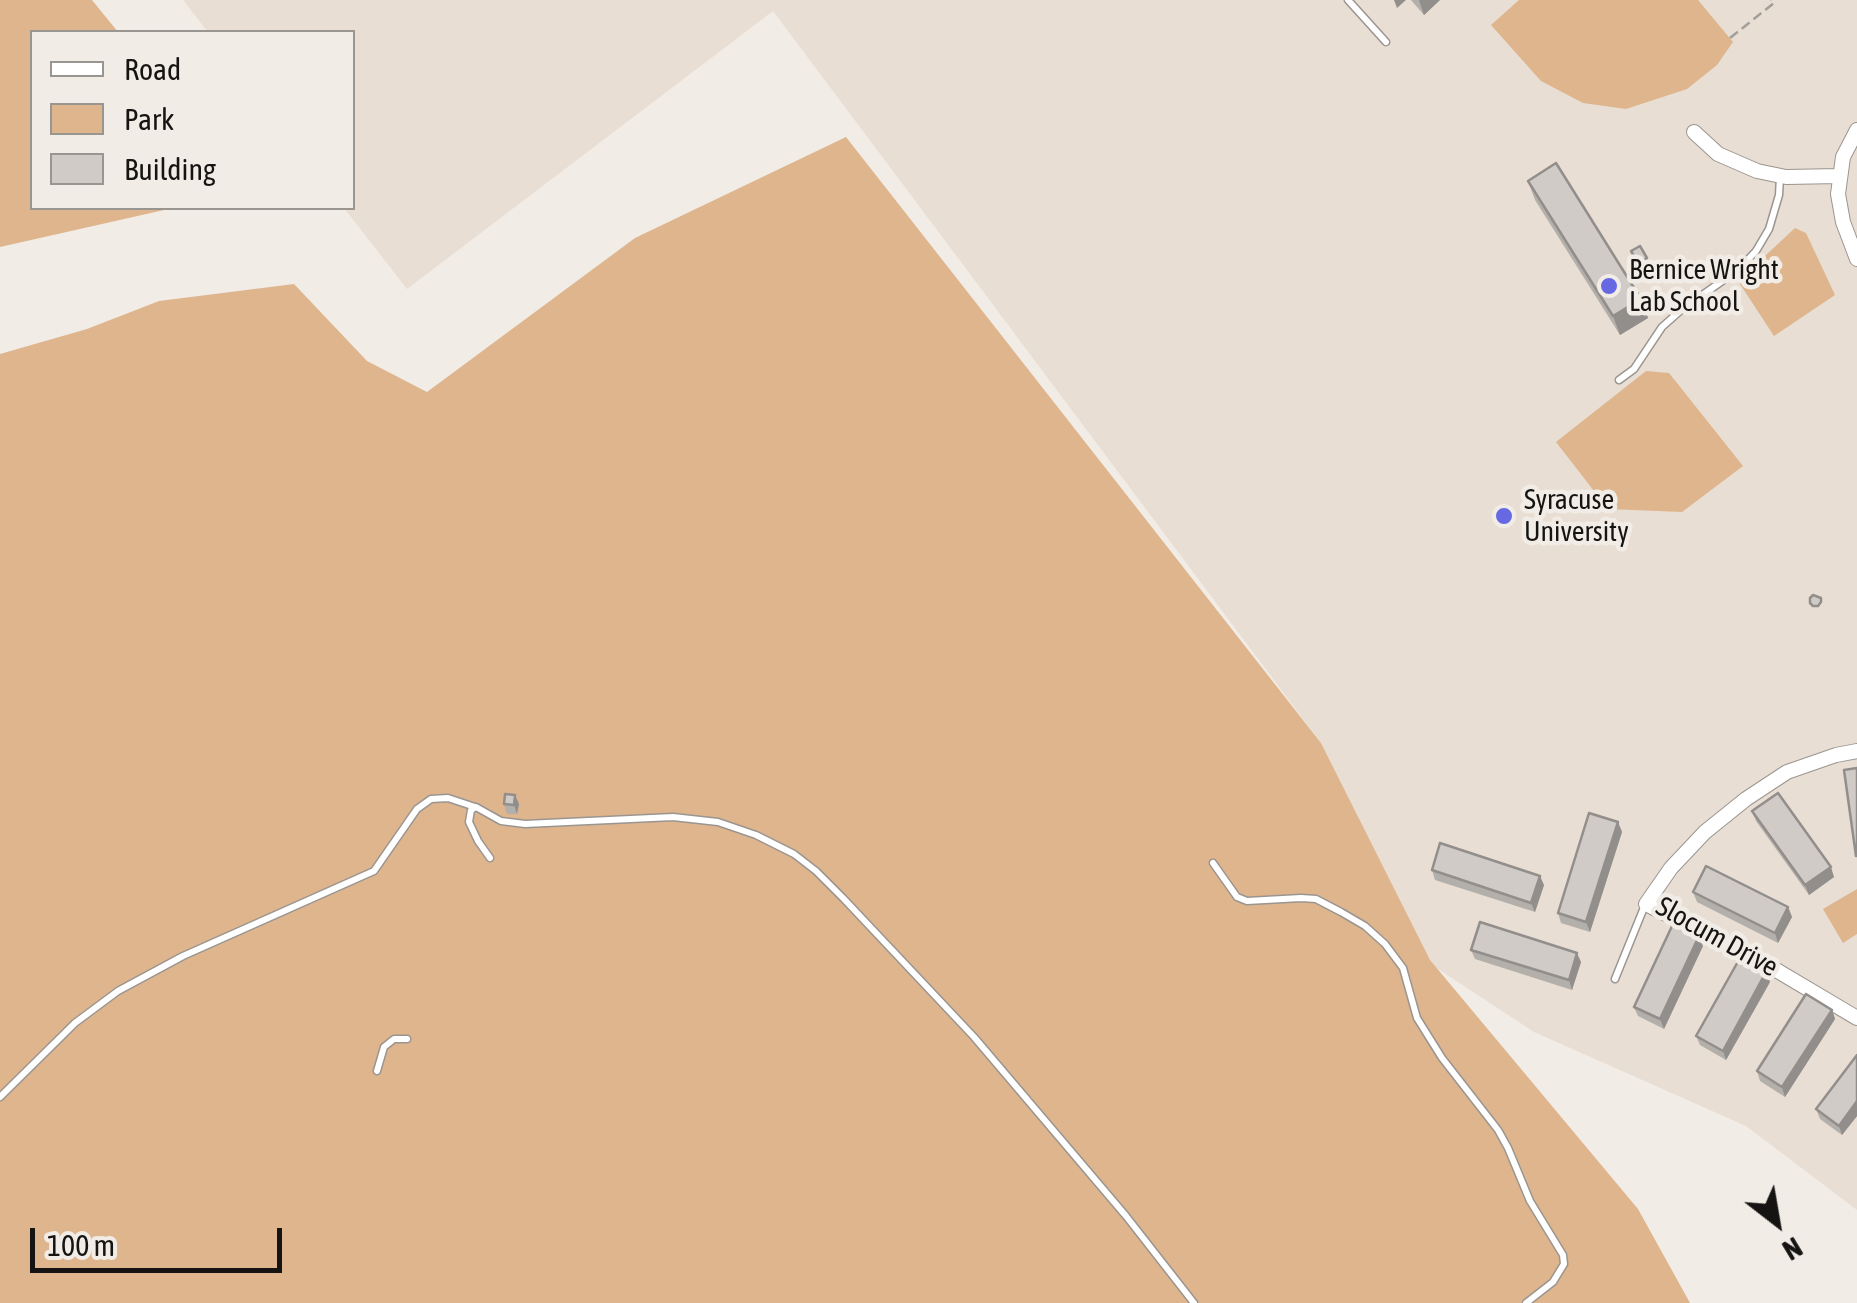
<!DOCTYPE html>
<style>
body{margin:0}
#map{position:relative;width:1857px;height:1303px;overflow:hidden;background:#f1ece6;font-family:"Asap Condensed",sans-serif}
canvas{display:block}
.legend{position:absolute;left:30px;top:30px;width:325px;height:180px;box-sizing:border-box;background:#f1ece6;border:2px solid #999691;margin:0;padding:12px 18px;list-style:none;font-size:30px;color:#161412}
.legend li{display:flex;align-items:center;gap:20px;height:50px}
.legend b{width:50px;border:2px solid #999691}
.north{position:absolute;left:1727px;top:1173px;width:100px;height:100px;-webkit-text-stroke:8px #f1ece6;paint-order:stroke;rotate:149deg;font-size:28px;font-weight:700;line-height:40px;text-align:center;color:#161412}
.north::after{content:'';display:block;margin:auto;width:35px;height:45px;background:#161412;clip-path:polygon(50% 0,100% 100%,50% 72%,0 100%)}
.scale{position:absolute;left:30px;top:1228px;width:252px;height:45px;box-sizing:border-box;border:5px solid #161412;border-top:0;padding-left:12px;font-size:30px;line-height:35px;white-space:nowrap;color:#161412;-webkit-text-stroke:8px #f1ece6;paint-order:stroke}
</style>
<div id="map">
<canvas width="1857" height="1303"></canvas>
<ul class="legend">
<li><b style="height:12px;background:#fff"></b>Road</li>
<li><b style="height:28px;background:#deb58d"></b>Park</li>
<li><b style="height:28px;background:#d0cbc6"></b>Building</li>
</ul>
<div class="north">N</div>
<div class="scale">100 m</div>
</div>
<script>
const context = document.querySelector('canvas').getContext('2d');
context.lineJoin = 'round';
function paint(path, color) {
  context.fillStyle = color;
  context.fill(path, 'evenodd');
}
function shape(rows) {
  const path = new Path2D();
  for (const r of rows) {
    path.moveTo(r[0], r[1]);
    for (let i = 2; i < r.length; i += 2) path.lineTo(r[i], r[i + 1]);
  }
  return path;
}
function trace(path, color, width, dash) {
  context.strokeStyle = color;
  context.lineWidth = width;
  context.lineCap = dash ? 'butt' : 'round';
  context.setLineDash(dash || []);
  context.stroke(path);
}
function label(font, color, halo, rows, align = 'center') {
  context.font = font + ' "Asap Condensed",sans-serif';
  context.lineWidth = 9;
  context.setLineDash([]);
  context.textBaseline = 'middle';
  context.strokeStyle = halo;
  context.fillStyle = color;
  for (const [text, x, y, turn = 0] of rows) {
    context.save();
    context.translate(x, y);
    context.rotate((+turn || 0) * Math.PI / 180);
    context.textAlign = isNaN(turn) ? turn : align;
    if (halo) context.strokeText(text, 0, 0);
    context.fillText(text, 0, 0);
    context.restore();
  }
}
const built = shape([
 [183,0,1857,0,1857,1210,1746,1126,1534,1032,1432,965,1321,743,773,11,407,289,344,208,352,208,352,32,208,32]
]);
const green = shape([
 [0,0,92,0,118,32,32,32,32,208,173,208,0,247],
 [1519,0,1698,0,1733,42,1717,65,1687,89,1626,109,1583,103,1541,81,1491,25],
 [846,137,1321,743,1430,960,1638,1209,1690,1303,0,1303,0,354,87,329,159,301,294,284,367,361,427,392,635,238],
 [1795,228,1806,233,1835,295,1774,336,1738,281],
 [1646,371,1669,373,1743,466,1682,512,1608,509,1556,442],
 [1857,889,1857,934,1843,943,1823,909]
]);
const path = shape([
 [1730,38,1774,3,1771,0]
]);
const lane = shape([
 [1348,0,1386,42],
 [1619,380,1634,369,1662,327,1680,311,1739,269,1756,251,1769,229,1779,195,1780,177],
 [490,858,478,841,469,822,471,810,476,807,501,821,525,824,673,817,718,822,756,835,794,854,816,871,843,898,974,1037,1126,1216,1194,1303],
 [1213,863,1237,897,1247,901,1301,898,1316,899,1341,912,1365,926,1385,944,1403,968,1417,1018,1442,1058,1498,1130,1508,1148,1530,1201,1563,1255,1564,1264,1553,1282,1526,1303],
 [1615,979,1645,905],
 [377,1071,384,1047,394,1039,407,1039],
 [0,1097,75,1023,118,991,183,956,374,871,417,809,431,799,448,798,475,807]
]);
const street = shape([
 [1857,130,1843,157,1838,194,1843,222,1857,259],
 [1694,132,1718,154,1757,171,1786,177,1839,176],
 [1857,751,1836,755,1787,772,1746,799,1705,832,1671,868,1646,904,1766,964,1857,1018]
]);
const wall = shape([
 [1411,0,1440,0,1424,15],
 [1528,181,1641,299,1648,318,1620,335,1535,200],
 [1631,251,1647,258,1649,262,1640,268],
 [515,795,519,804,517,814,507,814,504,804],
 [1752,811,1834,877,1809,895,1756,821],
 [1618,822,1622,832,1590,932,1561,923,1558,913],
 [1432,870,1544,885,1535,912,1435,880],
 [1693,892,1788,907,1792,917,1778,943,1697,902],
 [1703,946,1664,1029,1638,1016,1634,1007],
 [1471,950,1581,962,1572,990,1475,959],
 [1770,982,1726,1060,1700,1045,1696,1036],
 [1832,1010,1835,1019,1785,1097,1760,1081,1757,1071],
 [1857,1055,1857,1116,1842,1135,1820,1119,1816,1109]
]);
const shadedWall = shape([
 [1394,0,1406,0,1397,8],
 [1419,0,1440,0,1424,15],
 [1641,299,1648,318,1620,335,1613,316],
 [515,795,519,804,517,814,514,805],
 [1618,822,1622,832,1590,932,1586,922],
 [1831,867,1834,877,1809,895,1805,885],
 [1540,876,1544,885,1535,912,1531,903],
 [1788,907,1792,917,1778,943,1775,933],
 [1699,936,1703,946,1664,1029,1660,1019],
 [1577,953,1581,962,1572,990,1569,980],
 [1766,972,1770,982,1726,1060,1723,1051],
 [1832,1010,1835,1019,1785,1097,1782,1087],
 [1857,1101,1857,1116,1842,1135,1839,1126]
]);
const building = shape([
 [1556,163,1641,299,1613,316,1528,181,1556,163],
 [1640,246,1647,258,1638,263,1631,251,1640,246],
 [1813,595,1821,598,1821,602,1818,606,1813,606,1810,603,1810,598,1813,595],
 [1857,768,1857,856,1856,856,1844,770,1857,768],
 [1778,793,1831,867,1805,885,1752,811,1778,793],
 [505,794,515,795,514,805,504,804,505,794],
 [1589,813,1618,822,1586,922,1558,913,1589,813],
 [1440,843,1540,876,1531,903,1432,870,1440,843],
 [1706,866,1788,907,1775,933,1693,892,1706,866],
 [1480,922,1577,953,1569,980,1471,950,1480,922],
 [1673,924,1699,936,1660,1019,1634,1007,1673,924],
 [1740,958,1766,972,1723,1051,1696,1036,1740,958],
 [1806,994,1832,1010,1782,1087,1757,1071,1806,994],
 [1857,1055,1857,1101,1839,1126,1816,1109,1857,1055]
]);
const markers = [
 [1609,286,10,"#6669e2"],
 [1504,516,10,"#6669e2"]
];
const poiNames = [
 ["Bernice Wright",1629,270],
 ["Lab School",1629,302],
 ["Syracuse",1524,500],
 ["University",1524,532]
];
const streetNames = [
 ["Slocum Drive",1717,937,29]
];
paint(built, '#e9ded3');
paint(green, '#deb58d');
trace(lane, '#9a9590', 9);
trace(street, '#9a9590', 16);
trace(path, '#a39f9b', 2.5, [10, 5]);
trace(lane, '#fff', 6);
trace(street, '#fff', 14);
paint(wall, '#b3afaa');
paint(shadedWall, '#928e8b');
paint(building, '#d0cbc6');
trace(building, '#928e8b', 2.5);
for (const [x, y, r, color] of markers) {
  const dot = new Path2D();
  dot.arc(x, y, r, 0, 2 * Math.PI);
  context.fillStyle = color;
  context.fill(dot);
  trace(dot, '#f1ece6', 4);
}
label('28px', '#161412', '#f1ece6', poiNames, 'left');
label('28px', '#161412', '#f1ece6', streetNames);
</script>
